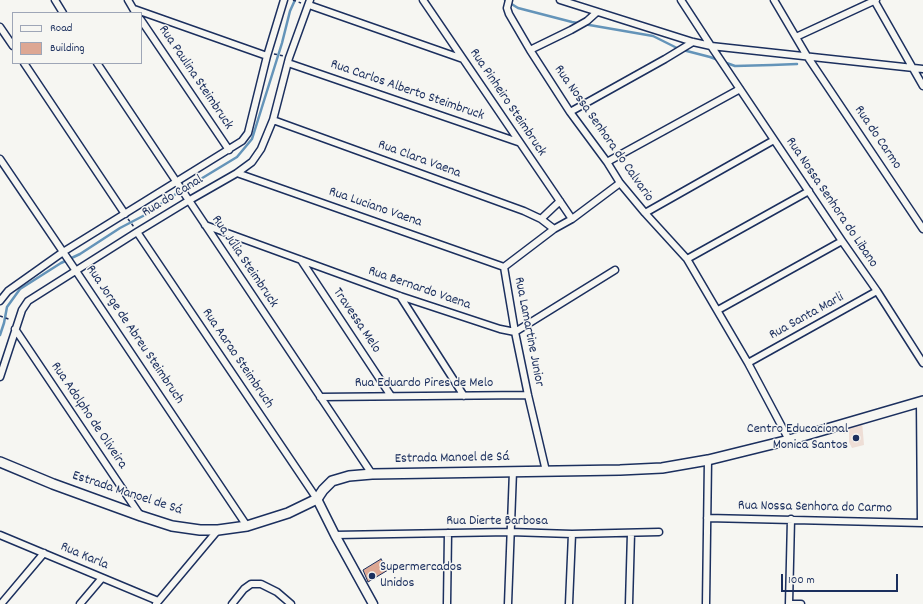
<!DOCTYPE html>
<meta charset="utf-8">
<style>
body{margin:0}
#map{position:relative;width:923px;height:604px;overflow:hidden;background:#f6f6f2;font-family:Dekko,sans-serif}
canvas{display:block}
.legend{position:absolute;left:12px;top:12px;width:130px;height:52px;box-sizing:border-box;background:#f6f6f2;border:1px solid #9ea6b7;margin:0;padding:5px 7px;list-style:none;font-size:12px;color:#1b2f5e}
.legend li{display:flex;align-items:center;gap:8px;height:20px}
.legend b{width:20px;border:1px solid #9ea6b7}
.scale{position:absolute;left:781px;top:574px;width:117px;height:18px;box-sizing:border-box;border:2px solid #1b2f5e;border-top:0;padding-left:5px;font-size:12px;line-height:14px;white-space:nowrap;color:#1b2f5e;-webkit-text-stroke:3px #f6f6f2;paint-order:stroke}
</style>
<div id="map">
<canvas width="923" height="604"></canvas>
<ul class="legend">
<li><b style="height:5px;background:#f6f6f2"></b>Road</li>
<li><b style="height:11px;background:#dda793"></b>Building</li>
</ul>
<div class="scale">100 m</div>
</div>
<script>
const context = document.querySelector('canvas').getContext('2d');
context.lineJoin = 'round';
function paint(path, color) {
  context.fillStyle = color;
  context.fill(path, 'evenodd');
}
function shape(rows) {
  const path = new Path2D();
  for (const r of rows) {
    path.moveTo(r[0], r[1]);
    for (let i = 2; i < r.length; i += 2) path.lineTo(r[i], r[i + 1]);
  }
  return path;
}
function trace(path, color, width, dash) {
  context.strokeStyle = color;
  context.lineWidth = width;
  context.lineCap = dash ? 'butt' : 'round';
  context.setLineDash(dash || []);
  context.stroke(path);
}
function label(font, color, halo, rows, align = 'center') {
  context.font = font + ' Dekko,sans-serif';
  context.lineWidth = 3;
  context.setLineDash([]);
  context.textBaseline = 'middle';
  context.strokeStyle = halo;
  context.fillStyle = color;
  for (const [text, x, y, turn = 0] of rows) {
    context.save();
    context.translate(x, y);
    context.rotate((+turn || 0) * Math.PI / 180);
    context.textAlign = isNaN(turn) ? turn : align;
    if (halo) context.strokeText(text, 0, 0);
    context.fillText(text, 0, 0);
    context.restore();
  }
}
const built = shape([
 [862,421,864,445,852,448,849,442,849,432,844,434,843,427]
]);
const stream = shape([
 [505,0,518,8,572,22,653,36,679,49,710,57,735,66,772,65,797,64],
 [0,335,4,323,7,307,20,289,61,263,80,254,120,228,143,216,171,197,237,157,252,139,282,43,290,11,295,0]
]);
const building = shape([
 [381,559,388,570,368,582,363,570,381,559]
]);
const path = shape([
 [293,0,301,3],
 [274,54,284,56],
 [128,219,134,227],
 [0,316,11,320]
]);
const minor = shape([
 [55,0,63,13],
 [128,0,135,12],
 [423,0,572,219],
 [509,0,507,8,509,14,530,50,570,112,607,162,620,183,645,213,687,259,748,363,789,440],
 [560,0,693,42,711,46,923,69],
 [681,0,711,46,842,241,877,291,923,363],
 [774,0,807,56,923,229],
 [874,0,923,86],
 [309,5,463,59],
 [134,9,267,56],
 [141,20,229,150],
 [0,27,13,46],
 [796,37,876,0],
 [530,50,571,30,587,21,597,12],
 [24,63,125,214],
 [97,63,372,474],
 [288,63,518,142],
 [570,112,665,59,693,42],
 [273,120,524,211,541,219,554,229],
 [0,159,76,271,247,526],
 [607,162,740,89],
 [237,173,504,267],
 [645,213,774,140],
 [541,219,560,201],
 [205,225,400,296,500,329,515,332,615,270],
 [137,232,317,499],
 [687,259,809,191],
 [301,260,391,396],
 [504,267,515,332,528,395,546,471],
 [504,267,554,229,572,219,620,183],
 [400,296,464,396],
 [0,301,8,291,63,252,242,141,248,133,267,56,284,0],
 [718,310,842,241],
 [15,329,140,515],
 [748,363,877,291],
 [0,377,22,310,28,301,137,232,188,201,237,173,252,162,261,149,273,120,289,58,310,0],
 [320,397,528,395],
 [920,402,921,523],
 [707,518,923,523],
 [0,535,158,601],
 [335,535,510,532,572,534,659,532],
 [1,604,44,553],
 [80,604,102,578],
 [156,604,218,530],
 [232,604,244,589,251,584,261,584,277,592,291,604],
 [447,604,448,533],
 [508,604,513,471],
 [569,604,572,534],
 [629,604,631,533],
 [706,604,708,460],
 [789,604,791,519],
 [789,604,801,604]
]);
const tertiary = shape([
 [317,499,335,535,373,604]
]);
const secondary = shape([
 [0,462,53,484,141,516,172,526,200,530,218,530,247,526,288,513,317,499,323,490,332,481,349,476,372,474,620,470,662,468,708,460,789,440,923,401]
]);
const markers = [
 [856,438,4,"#1b2f5e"],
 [372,576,4,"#1b2f5e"]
];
const streetNames = [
 ["Rua Paulina Steimbruck",195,78,56],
 ["Rua Carlos Alberto Steimbruck",407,91,19],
 ["Rua Pinheiro Steimbruck",507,103,56],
 ["Rua Nossa Senhora do Calvario",603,134,55],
 ["Rua do Carmo",877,138,56],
 ["Rua Clara Vaena",419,160,20],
 ["Rua do Canal",173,197,-31],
 ["Rua Nossa Senhora do Libano",831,203,56],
 ["Rua Luciano Vaena",375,208,19],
 ["Rua Julia Steimbruck",244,262,56],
 ["Rua Bernardo Vaena",419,289,19],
 ["Rua Santa Marli",807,317,-29],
 ["Travessa Melo",356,321,56],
 ["Rua Lamartine Junior",528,332,79],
 ["Rua Jorge de Abreu Steimbruch",134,335,56],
 ["Rua Aarao Steimbruch",237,359,56],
 ["Rua Eduardo Pires de Melo",424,384],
 ["Rua Adolpho de Oliveira",88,416,56],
 ["Estrada Manoel de Sá",452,459,-1],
 ["Estrada Manoel de Sá",127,494,18],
 ["Rua Nossa Senhora do Carmo",815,508,1],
 ["Rua Dierte Barbosa",497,522],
 ["Rua Karla",84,557,23]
];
const poiNames = [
 ["Centro Educacional",848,430],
 ["Monica Santos",848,446],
 ["Supermercados",380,568,"left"],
 ["Unidos",380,584,"left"]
];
paint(built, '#eeded6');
trace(stream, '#6494b9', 2.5);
paint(building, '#dda793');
trace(building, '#1b2f5e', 1);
trace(minor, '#1b2f5e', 9);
trace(tertiary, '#1b2f5e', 11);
trace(secondary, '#1b2f5e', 12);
trace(path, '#1b2f5e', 1.5, [3, 3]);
trace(minor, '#f6f6f2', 6);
trace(tertiary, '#f6f6f2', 8);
trace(secondary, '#f6f6f2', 9);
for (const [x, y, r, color] of markers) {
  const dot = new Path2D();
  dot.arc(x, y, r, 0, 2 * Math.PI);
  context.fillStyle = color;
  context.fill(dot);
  trace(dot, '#f6f6f2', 1.5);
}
label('14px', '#1b2f5e', '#f6f6f2', streetNames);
label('14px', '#1b2f5e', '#f6f6f2', poiNames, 'right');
</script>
